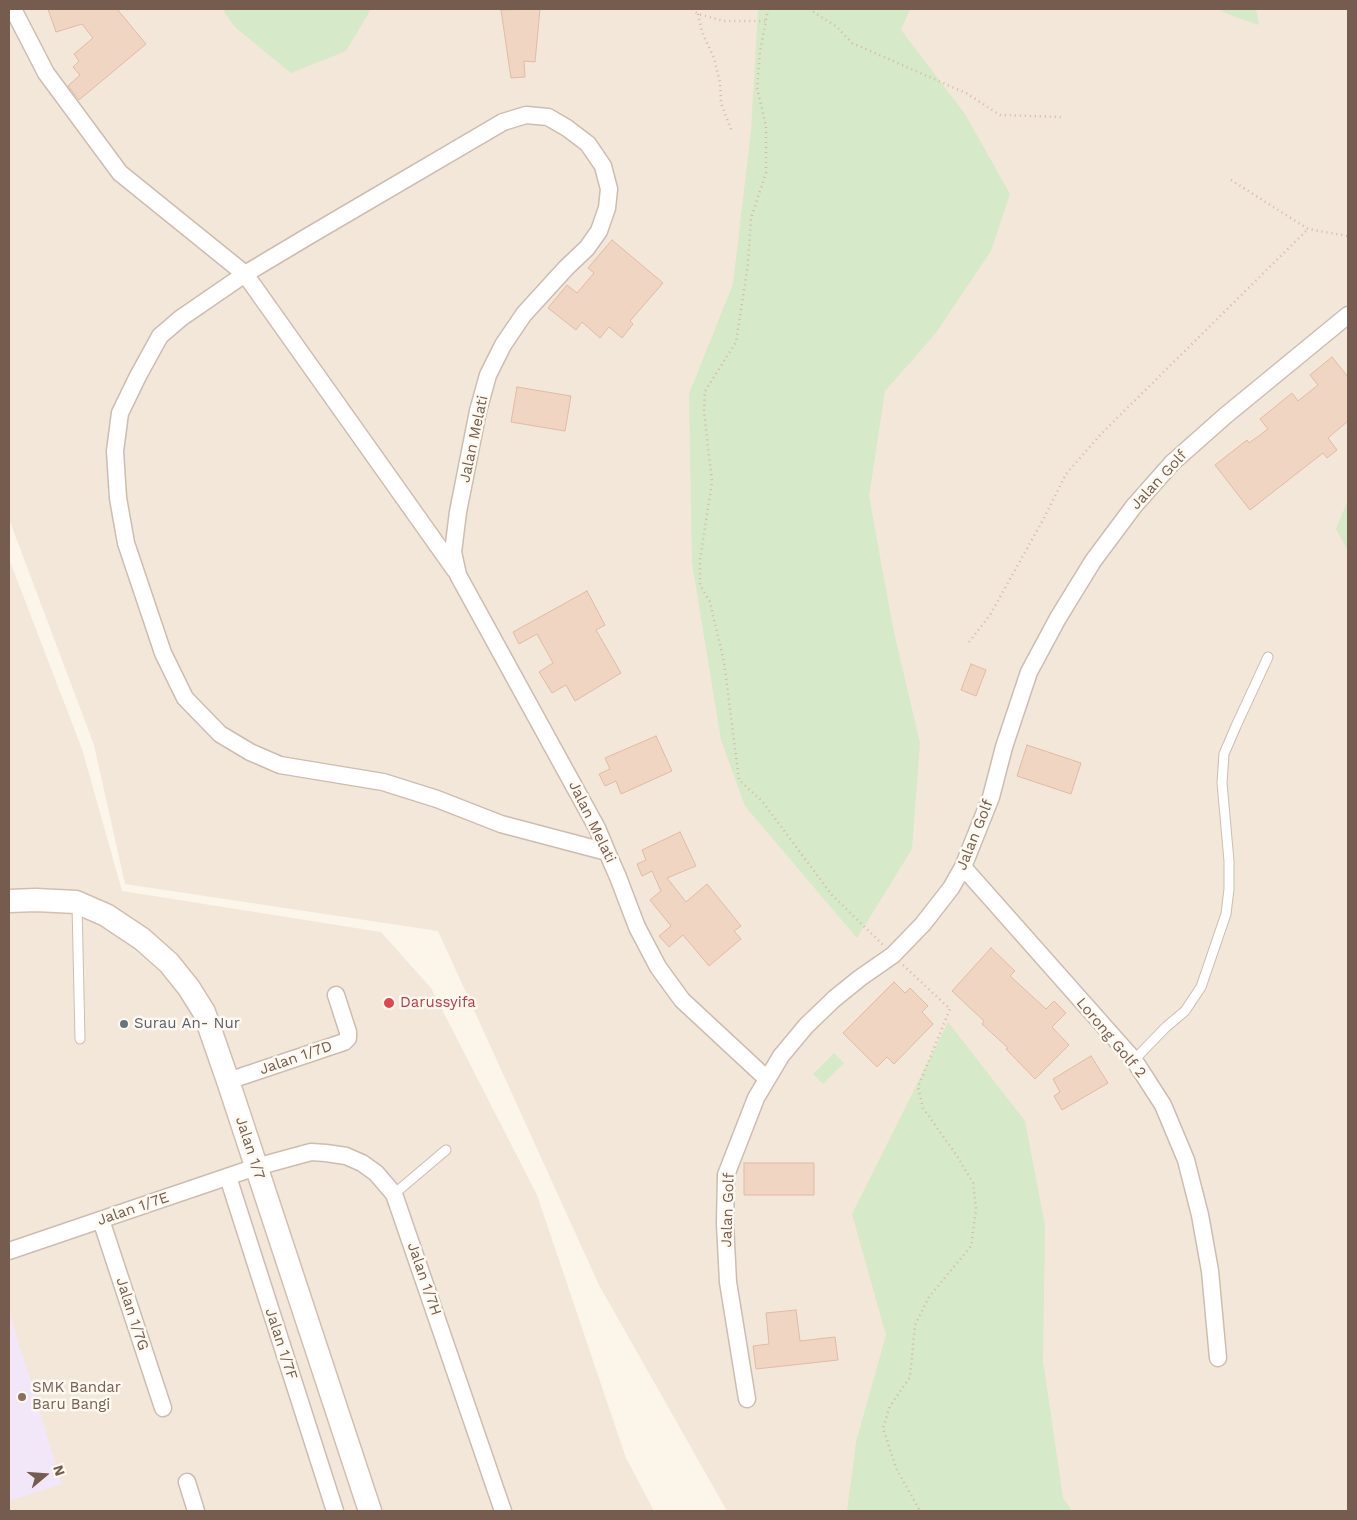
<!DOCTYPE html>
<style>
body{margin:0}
#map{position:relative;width:1357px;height:1520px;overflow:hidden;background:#fcf5ea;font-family:"Work Sans",sans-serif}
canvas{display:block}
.frame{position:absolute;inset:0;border:10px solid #755c4e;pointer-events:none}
.north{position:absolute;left:20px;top:1450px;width:50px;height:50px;-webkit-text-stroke:4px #fef9f1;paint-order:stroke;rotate:72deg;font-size:14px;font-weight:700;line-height:20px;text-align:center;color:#755c4e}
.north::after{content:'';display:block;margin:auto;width:18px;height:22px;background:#755c4e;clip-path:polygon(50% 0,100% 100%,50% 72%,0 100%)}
</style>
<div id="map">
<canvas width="1357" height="1520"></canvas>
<div class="frame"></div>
<div class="north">N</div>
</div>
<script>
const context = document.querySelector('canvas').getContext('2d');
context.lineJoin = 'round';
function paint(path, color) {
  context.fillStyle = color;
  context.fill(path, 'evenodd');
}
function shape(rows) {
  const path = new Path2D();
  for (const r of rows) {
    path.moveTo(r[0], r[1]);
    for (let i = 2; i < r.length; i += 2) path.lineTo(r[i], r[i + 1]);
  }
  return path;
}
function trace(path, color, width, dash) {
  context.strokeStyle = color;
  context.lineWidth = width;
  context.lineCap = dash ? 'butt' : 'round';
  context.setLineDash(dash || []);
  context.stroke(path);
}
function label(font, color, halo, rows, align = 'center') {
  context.font = font + ' "Work Sans",sans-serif';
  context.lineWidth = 5;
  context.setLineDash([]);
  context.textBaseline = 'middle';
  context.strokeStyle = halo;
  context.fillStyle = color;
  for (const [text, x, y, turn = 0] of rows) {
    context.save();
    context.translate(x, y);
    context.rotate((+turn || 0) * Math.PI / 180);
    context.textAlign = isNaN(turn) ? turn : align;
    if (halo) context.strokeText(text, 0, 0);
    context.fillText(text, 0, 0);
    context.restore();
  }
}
const residential = shape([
 [9,9,1348,9,1348,1511,727,1511,599,1285,438,931,125,884,94,745,9,519],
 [9,559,82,749,122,891,381,932,431,988,537,1195,626,1458,654,1511,9,1511]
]);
const education = shape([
 [9,1311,62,1484,9,1501]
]);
const green = shape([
 [222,9,371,9,346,51,291,73,236,28],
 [758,9,910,9,901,30,965,114,1010,194,991,251,935,334,885,391,869,496,893,628,920,743,912,849,857,938,745,806,721,740,692,563,689,394,733,284,751,131],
 [1217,9,1256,9,1259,25,1235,17],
 [1348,500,1348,551,1336,529],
 [948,1022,1025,1121,1045,1226,1043,1361,1063,1498,1072,1511,847,1511,856,1442,886,1335,852,1214],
 [834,1053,844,1063,823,1084,813,1074]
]);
const building = shape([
 [48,9,117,9,146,44,79,100,68,86,80,75,73,67,79,61,74,54,93,38,82,24,56,32,48,9],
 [534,9,540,9,535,62,524,61,525,77,511,78,501,10,534,9],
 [612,240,663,283,630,321,633,324,622,338,609,327,600,338,582,322,576,330,548,308,567,285,577,293,594,273,588,268,612,240],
 [1332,357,1348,377,1348,421,1328,438,1337,450,1327,458,1323,453,1250,510,1215,465,1247,440,1249,443,1268,429,1260,419,1292,393,1298,401,1318,385,1310,375,1332,357],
 [517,387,571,396,565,431,511,422,517,387],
 [587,591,605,625,596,630,621,673,575,701,566,685,552,693,539,672,553,663,537,634,519,644,513,632,587,591],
 [971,664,986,670,976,696,961,690,971,664],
 [656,736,672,771,621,794,616,781,605,786,599,774,610,769,605,758,656,736],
 [1027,745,1081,763,1071,794,1017,776,1027,745],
 [680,832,696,866,667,878,686,902,707,884,741,926,734,931,741,939,709,966,683,935,669,947,659,936,671,926,650,900,661,891,652,871,642,876,637,864,646,860,642,850,680,832],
 [991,948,1015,971,1010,976,1046,1009,1054,1001,1066,1013,1052,1027,1069,1045,1035,1079,1006,1049,1008,1048,982,1024,984,1021,952,991,991,948],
 [894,982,905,993,910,988,928,1006,922,1012,933,1024,894,1064,887,1057,877,1067,843,1033,894,982],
 [1091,1056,1108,1083,1062,1110,1054,1096,1060,1092,1053,1079,1091,1056],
 [744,1163,814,1163,814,1195,744,1195,744,1163],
 [796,1310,800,1341,835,1337,838,1360,756,1369,753,1346,769,1344,766,1313,796,1310]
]);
const path = shape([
 [692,9,698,14,724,21,765,21],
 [768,9,760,52,757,88,766,126,766,173,751,218,748,264,736,342,705,391,704,411,712,482,700,560,700,585,710,602,724,662,739,780,762,801,832,895,883,945],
 [809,9,837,27,852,43,966,93,1000,115,1061,117],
 [698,14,702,32,714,58,720,82,721,103,732,132],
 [1231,180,1308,229,1348,236],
 [969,642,990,615,1044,518,1066,474,1101,434,1308,229],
 [903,965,950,1009,918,1087,923,1108,957,1156,973,1183,976,1209,971,1246,929,1297,915,1325,910,1377,890,1406,883,1428,896,1468,920,1511]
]);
const lane = shape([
 [77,905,80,1039],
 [1134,1060,1166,1027,1185,1011,1201,987,1226,914,1229,889,1229,861,1222,783,1224,754,1236,726,1268,657],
 [394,1194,446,1150]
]);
const street = shape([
 [13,9,46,73,120,173,245,274,455,570],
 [607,852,501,824,437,799,383,782,280,765,250,752,220,734,185,698,163,653,126,543,118,498,115,451,120,413,138,376,160,336,181,318,245,274,312,234,503,122,526,115,548,117,567,128,588,144,603,166,609,189,607,208,599,231,587,248,566,268,524,314,503,345,488,375,478,411,458,512,453,552,458,575,597,828,607,852,618,877,637,927,658,967,682,1000,767,1079],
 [963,867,1134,1060,1163,1105,1186,1160,1200,1215,1210,1271,1218,1358],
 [228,1081,344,1042,348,1038,348,1032,336,995],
 [228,1177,335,1511],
 [101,1220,163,1408],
 [9,1251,256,1167,311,1152,326,1153,346,1156,362,1163,376,1173,394,1194,503,1511],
 [747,1399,728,1282,725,1223,726,1175,756,1098,781,1056,806,1026,834,999,860,978,893,955,923,924,951,888,963,867,991,797,1004,747,1029,672,1058,618,1093,561,1134,506,1172,463,1225,416,1348,315],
 [187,1482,196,1511]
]);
const secondary = shape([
 [9,901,36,900,76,902,106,915,142,939,169,963,189,988,204,1012,228,1081,370,1511]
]);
const markers = [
 [389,1003,6,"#e0444e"],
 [124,1024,5,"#6b7280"],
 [22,1397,5,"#8d6e63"]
];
const streetNames = [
 ["Jalan Melati",474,439,-78],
 ["Jalan Golf",1159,480,-47],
 ["Jalan Melati",592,822,64],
 ["Jalan Golf",975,835,-68],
 ["Lorong Golf 2",1111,1038,50],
 ["Jalan 1/7D",296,1058,-19],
 ["Jalan 1/7",250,1148,72],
 ["Jalan 1/7E",133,1209,-19],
 ["Jalan Golf",728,1210,-88],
 ["Jalan 1/7H",424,1279,71],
 ["Jalan 1/7G",132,1314,72],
 ["Jalan 1/7F",281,1344,72]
];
const healthNames = [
 ["Darussyifa",400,1003]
];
const worshipNames = [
 ["Surau An- Nur",134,1024]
];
const educationNames = [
 ["SMK Bandar",32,1388],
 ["Baru Bangi",32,1405]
];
paint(residential, '#f3e7d9');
paint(education, '#f2e7f8');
paint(green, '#d6e9c9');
paint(building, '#f0d5c3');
trace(building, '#e1bba4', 1);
trace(lane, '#cdbdb0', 11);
trace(street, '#cdbdb0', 19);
trace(secondary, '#d2bfb0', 25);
trace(path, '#d5b8a6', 2.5, [1, 4]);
trace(lane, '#fff', 9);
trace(street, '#fff', 16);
trace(secondary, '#fff', 22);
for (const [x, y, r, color] of markers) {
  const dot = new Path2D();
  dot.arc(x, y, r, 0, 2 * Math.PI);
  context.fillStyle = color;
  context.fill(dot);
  trace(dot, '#fef9f1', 2);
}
label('15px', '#755c4e', '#fef9f1', streetNames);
label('15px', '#be3a42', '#fef9f1', healthNames, 'left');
label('15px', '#5b616d', '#fef9f1', worshipNames, 'left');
label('15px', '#785e54', '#fef9f1', educationNames, 'left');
</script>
